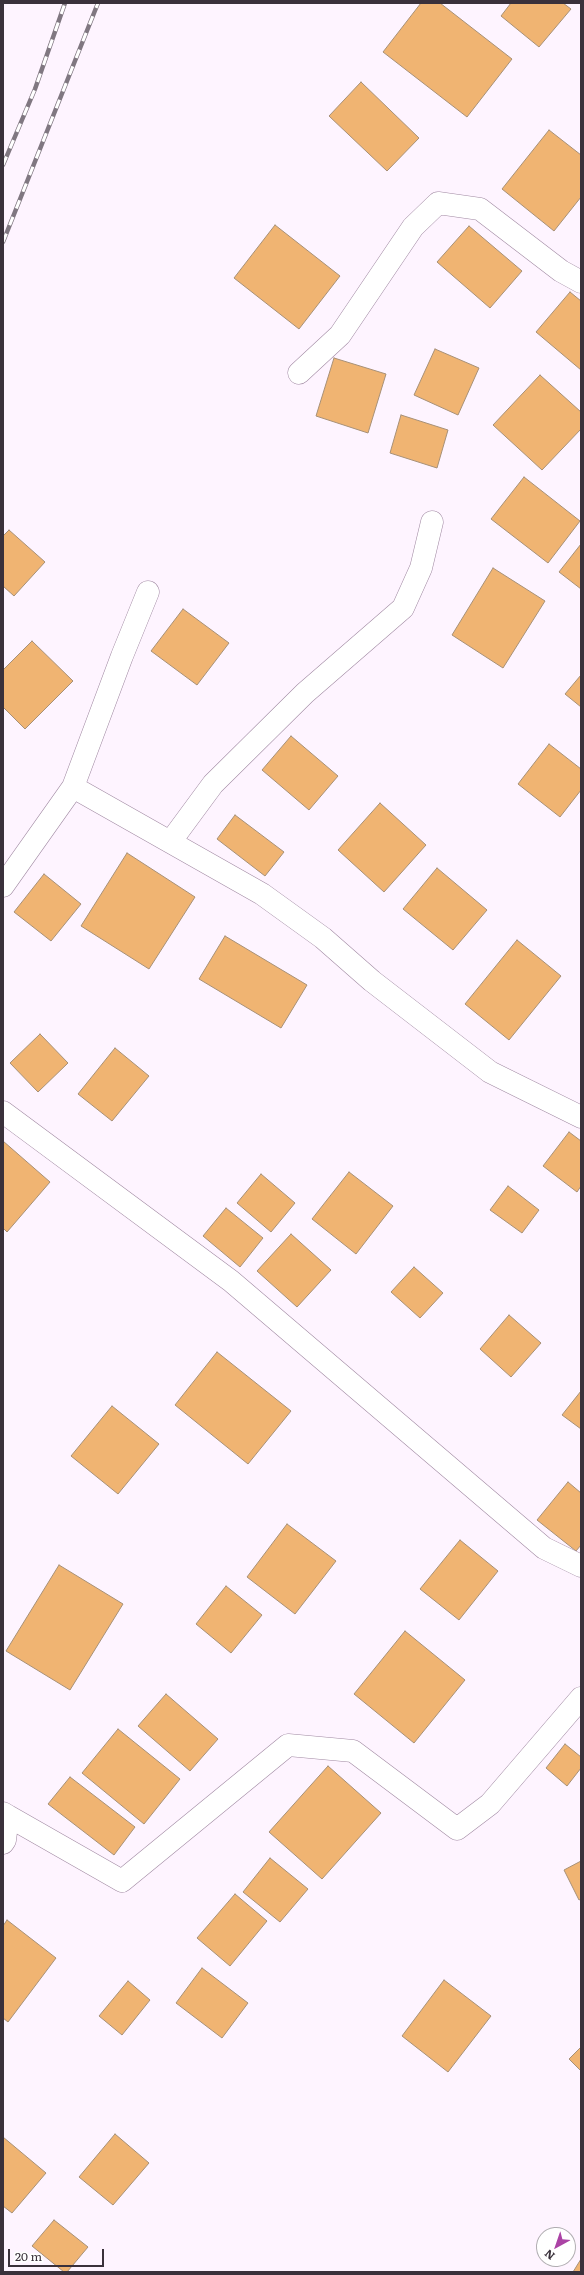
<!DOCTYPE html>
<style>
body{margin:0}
#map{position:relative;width:584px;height:2275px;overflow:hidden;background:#fef4ff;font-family:Literata,serif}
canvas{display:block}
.frame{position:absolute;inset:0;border:4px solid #3a313b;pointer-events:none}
.north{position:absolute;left:536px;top:2227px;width:40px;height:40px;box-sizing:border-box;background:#fff;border:1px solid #b0adb1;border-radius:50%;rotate:220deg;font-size:11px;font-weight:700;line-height:16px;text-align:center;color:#3a313b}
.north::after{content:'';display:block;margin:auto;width:14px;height:18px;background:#ab43a5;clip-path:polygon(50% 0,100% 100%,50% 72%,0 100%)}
.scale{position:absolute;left:8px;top:2249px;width:96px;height:18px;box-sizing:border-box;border:2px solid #3a313b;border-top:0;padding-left:5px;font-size:12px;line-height:14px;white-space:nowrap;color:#3a313b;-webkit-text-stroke:3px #fff;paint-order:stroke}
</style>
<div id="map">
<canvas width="584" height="2275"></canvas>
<div class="frame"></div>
<div class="north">N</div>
<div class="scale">20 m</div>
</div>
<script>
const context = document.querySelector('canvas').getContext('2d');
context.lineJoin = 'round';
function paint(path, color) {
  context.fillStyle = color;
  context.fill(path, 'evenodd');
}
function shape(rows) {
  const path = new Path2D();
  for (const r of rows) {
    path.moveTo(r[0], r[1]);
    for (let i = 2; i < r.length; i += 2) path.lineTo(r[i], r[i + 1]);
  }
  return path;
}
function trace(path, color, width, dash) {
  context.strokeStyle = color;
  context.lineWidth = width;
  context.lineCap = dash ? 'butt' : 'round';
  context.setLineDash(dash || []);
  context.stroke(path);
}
const building = shape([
 [421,3,440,3,512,59,467,117,383,52,421,3],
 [511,3,563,3,571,9,539,47,501,16,511,3],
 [361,82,419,138,387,171,329,116,361,82],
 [549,130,581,155,581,197,554,231,502,189,549,130],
 [275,225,340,276,299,329,234,278,275,225],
 [469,226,522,271,490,308,437,262,469,226],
 [570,292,581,301,581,370,536,332,570,292],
 [435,349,479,368,458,415,414,395,435,349],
 [334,358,386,374,368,433,316,416,334,358],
 [540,375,581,412,581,429,542,470,493,425,540,375],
 [401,415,448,430,437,468,390,453,401,415],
 [524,477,580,521,548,563,491,519,524,477],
 [9,530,45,562,14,596,3,586,3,536,9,530],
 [581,544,581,589,559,572,581,544],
 [493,568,545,601,503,668,452,635,493,568],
 [183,609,229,643,197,685,151,651,183,609],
 [32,641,73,681,25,729,3,707,3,670,32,641],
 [581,675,581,707,565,694,581,675],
 [291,736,338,776,309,810,262,770,291,736],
 [549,744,581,769,581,790,560,817,518,784,549,744],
 [380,803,426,845,384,892,338,850,380,803],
 [235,815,284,852,265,876,217,839,235,815],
 [127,853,195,897,149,969,81,926,127,853],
 [437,868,487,910,453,950,403,909,437,868],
 [44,874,81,904,51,941,14,912,44,874],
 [225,936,307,985,281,1028,199,979,225,936],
 [517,940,561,976,509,1040,465,1004,517,940],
 [40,1034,68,1063,38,1092,10,1063,40,1034],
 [115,1048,149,1076,112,1121,78,1094,115,1048],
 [569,1132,581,1141,581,1186,577,1192,543,1166,569,1132],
 [3,1141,50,1182,7,1232,3,1228,3,1141],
 [349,1172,393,1206,356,1254,312,1219,349,1172],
 [261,1174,295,1203,271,1232,237,1203,261,1174],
 [508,1186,539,1210,522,1233,490,1210,508,1186],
 [226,1208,263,1238,240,1267,203,1236,226,1208],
 [291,1234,331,1270,297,1307,257,1271,291,1234],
 [414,1267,443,1293,420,1318,391,1292,414,1267],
 [509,1315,541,1343,511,1377,480,1349,509,1315],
 [217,1352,291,1411,248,1464,175,1405,217,1352],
 [581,1391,581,1429,562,1415,581,1391],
 [112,1406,159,1444,118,1494,71,1456,112,1406],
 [568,1482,581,1493,581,1545,576,1551,537,1520,568,1482],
 [287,1524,336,1561,295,1614,247,1577,287,1524],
 [460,1540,498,1571,459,1620,420,1589,460,1540],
 [59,1565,123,1604,70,1690,6,1651,59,1565],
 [226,1586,262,1615,231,1653,196,1624,226,1586],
 [405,1631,465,1680,414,1743,354,1694,405,1631],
 [166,1694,218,1739,190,1771,138,1726,166,1694],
 [118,1729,180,1779,144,1824,82,1773,118,1729],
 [565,1744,581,1757,581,1768,567,1786,546,1768,565,1744],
 [328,1766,381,1813,322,1879,269,1832,328,1766],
 [70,1777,135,1827,114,1855,48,1804,70,1777],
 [270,1858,308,1889,280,1922,243,1892,270,1858],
 [581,1861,581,1899,579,1900,564,1870,581,1861],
 [235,1894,267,1921,230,1966,197,1938,235,1894],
 [7,1920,56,1958,8,2022,3,2018,3,1926,7,1920],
 [202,1968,248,2003,222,2038,176,2003,202,1968],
 [444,1980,491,2016,448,2072,402,2036,444,1980],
 [128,1981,150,2000,122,2035,99,2016,128,1981],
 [581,2047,581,2071,569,2059,581,2047],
 [115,2134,149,2163,113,2205,79,2177,115,2134],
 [3,2137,46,2173,12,2213,3,2206,3,2137],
 [54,2220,88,2247,67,2272,64,2272,32,2246,54,2220],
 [581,2259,581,2272,573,2272,581,2259]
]);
const street = shape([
 [299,373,340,335,413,227,438,203,480,209,561,271,581,282],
 [73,787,262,894,323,938,372,981,490,1072,581,1117],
 [171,841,213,784,305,693,403,608,421,568,432,522],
 [3,886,73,787,122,656,148,592],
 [3,1112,231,1281,544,1548,581,1566],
 [3,1813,8,1816,5,1840,3,1843],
 [8,1816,122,1881,288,1745,353,1751,457,1829,490,1804,581,1698]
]);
const rail = shape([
 [3,165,35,89,65,3],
 [3,242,98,3]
]);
paint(building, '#f0b472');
trace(building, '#a79077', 1);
trace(street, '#a089a2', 23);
trace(street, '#fff', 22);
trace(rail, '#807781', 4.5);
trace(rail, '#fff', 3, [9]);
</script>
